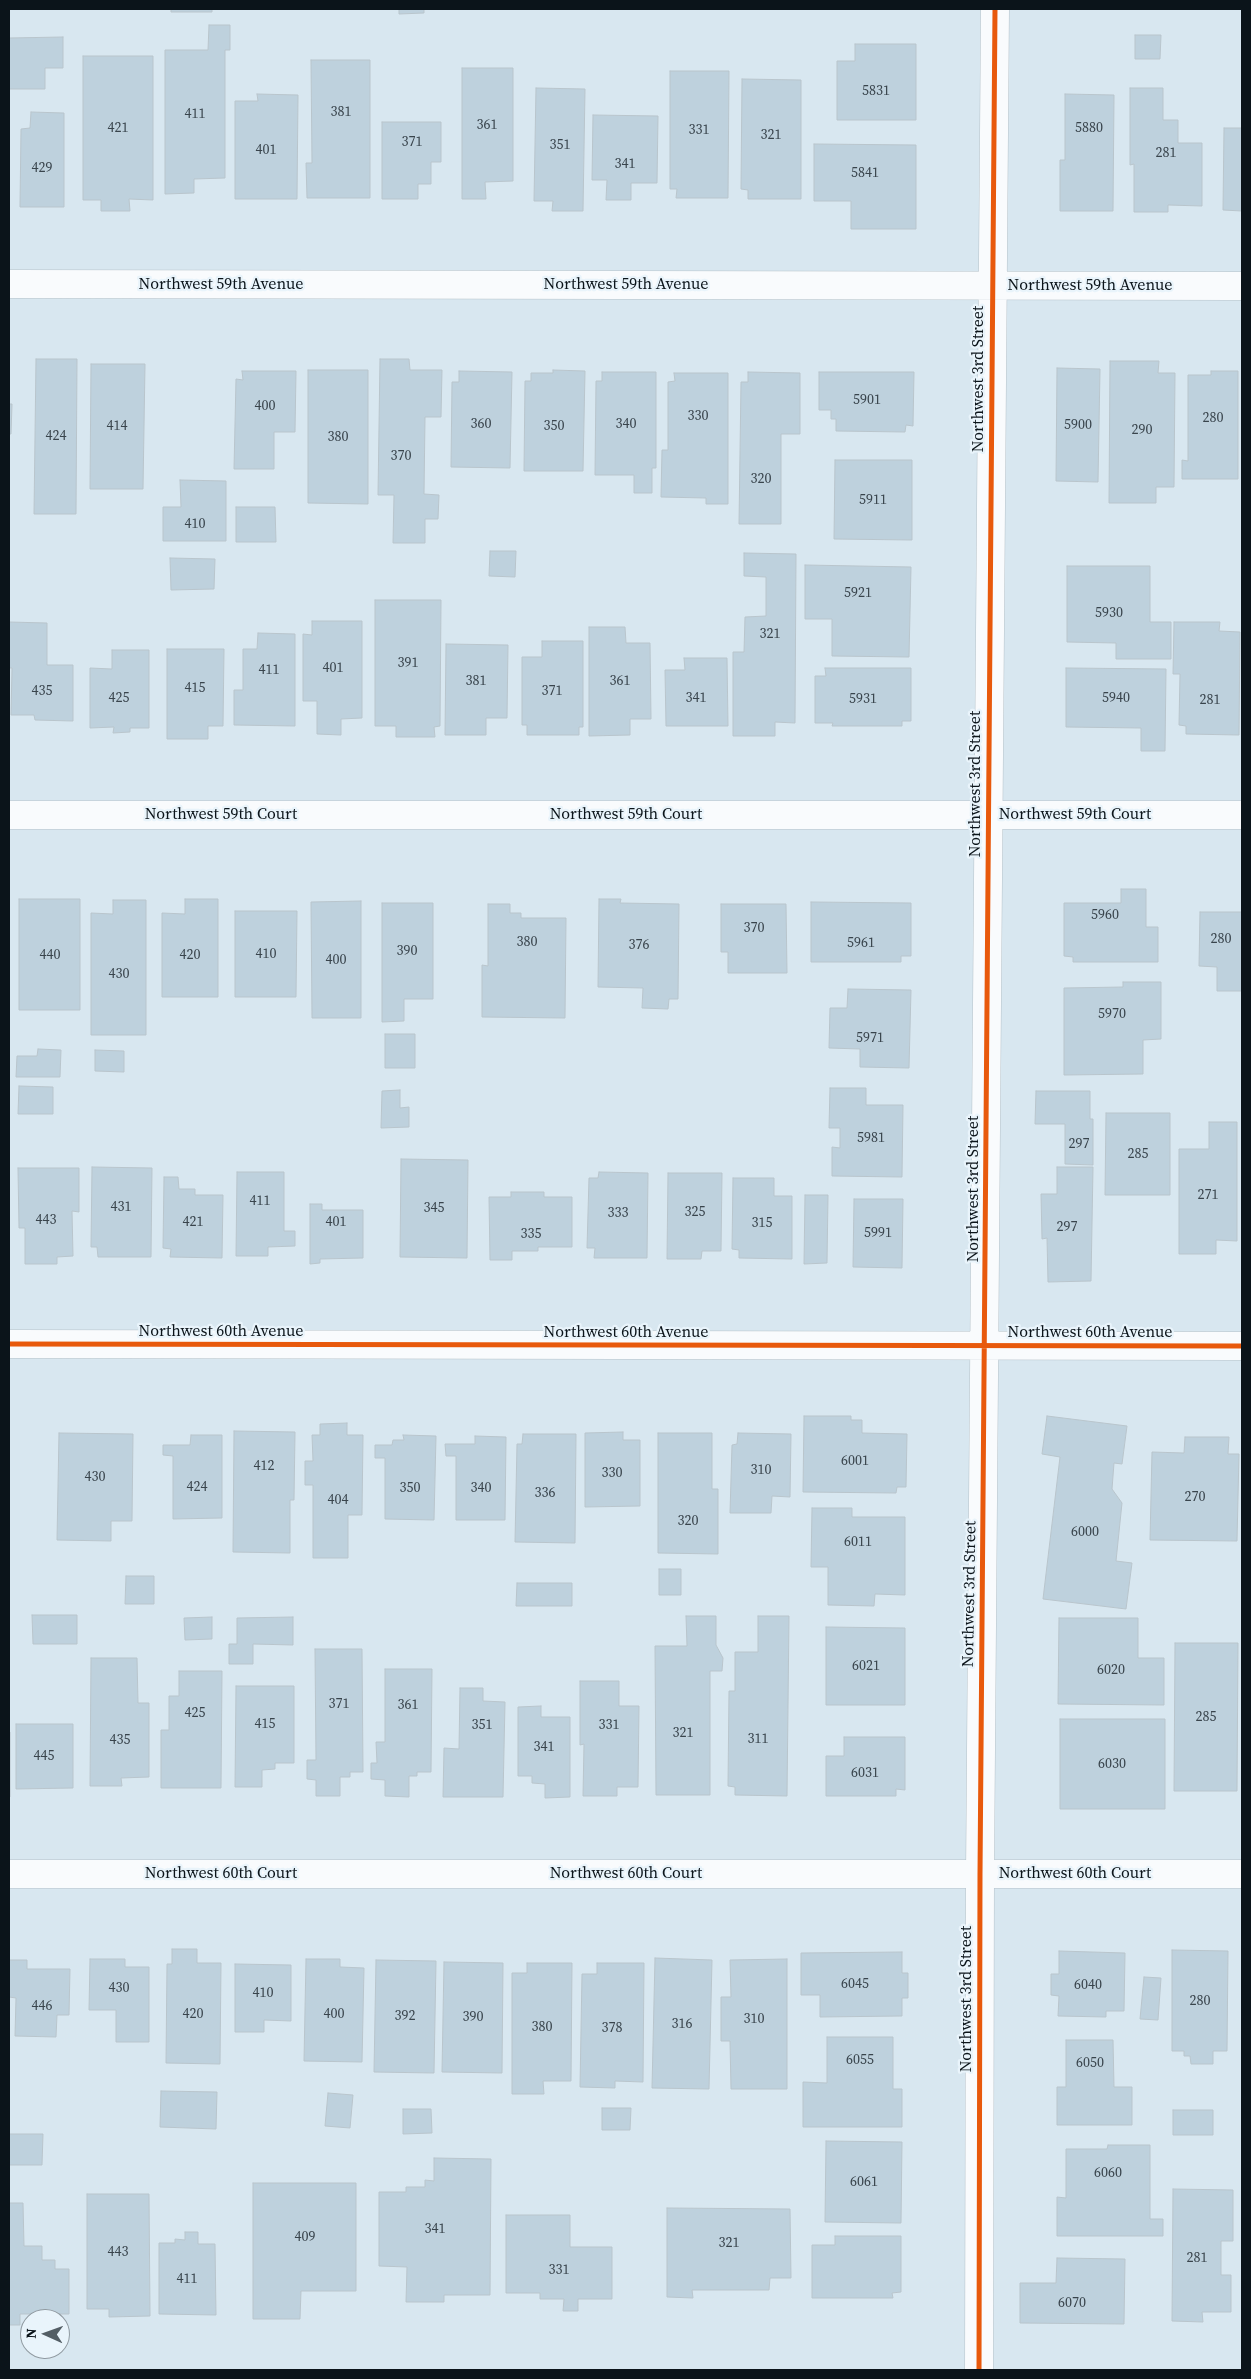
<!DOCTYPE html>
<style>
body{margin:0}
#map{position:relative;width:1251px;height:2379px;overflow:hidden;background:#d8e7f0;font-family:"Source Serif 4",serif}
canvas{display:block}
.frame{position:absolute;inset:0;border:10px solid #0b141a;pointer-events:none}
.north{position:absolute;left:20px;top:2309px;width:50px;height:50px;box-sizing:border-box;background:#e9f4fb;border:1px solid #909aa1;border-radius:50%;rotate:272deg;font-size:14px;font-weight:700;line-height:20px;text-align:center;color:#0b141a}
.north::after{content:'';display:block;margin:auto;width:18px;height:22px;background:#535e65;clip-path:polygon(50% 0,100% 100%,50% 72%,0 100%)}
</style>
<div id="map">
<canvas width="1251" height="2379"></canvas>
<div class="frame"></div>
<div class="north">N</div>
</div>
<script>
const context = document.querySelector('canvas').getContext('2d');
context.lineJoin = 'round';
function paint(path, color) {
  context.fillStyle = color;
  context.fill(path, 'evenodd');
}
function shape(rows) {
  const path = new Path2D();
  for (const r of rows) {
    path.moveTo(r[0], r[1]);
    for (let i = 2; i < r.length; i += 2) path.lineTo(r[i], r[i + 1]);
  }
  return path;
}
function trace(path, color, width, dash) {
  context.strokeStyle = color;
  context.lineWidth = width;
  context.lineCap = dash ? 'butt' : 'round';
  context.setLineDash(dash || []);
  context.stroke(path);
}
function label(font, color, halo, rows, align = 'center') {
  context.font = font + ' "Source Serif 4",serif';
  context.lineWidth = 4.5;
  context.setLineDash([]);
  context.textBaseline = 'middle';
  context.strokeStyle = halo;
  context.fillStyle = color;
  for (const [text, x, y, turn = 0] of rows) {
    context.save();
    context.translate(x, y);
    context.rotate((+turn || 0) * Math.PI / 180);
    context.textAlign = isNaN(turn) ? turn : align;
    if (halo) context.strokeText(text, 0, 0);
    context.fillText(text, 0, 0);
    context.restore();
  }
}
const building = shape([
 [171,9,212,9,212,12,171,12,171,9],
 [399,9,424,9,424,13,399,14,399,9],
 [209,25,230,25,230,50,225,50,225,178,194,179,194,193,165,194,165,50,208,50,209,25],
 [1135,35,1161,35,1160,59,1135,59,1135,35],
 [63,37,63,68,45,68,45,89,9,89,9,38,63,37],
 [855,44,916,44,916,120,837,120,837,61,855,61,855,44],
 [83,56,153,56,153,200,129,199,130,211,101,211,101,200,83,200,83,56],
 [311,60,370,60,370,198,307,198,306,163,312,163,311,60],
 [462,68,513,68,513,181,485,182,486,199,462,199,462,68],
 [670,71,729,71,728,198,676,198,677,189,670,189,670,71],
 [742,79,801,80,801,199,748,199,748,190,741,189,742,79],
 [536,88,585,89,583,211,552,211,553,201,534,201,536,88],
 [1130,88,1163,88,1163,120,1178,120,1178,143,1202,143,1202,206,1168,205,1168,212,1134,212,1134,164,1130,165,1130,88],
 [257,94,298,95,297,199,235,199,235,101,258,101,257,94],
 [1065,94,1114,95,1113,211,1060,211,1060,160,1065,160,1065,94],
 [31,112,64,113,64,207,20,207,21,129,30,128,31,112],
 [593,115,658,116,657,183,631,183,631,200,606,200,607,180,592,180,593,115],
 [382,122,441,122,441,162,431,162,431,184,418,184,418,199,382,199,382,122],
 [1224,128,1242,128,1242,211,1223,210,1224,128],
 [814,144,916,145,916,229,851,229,851,201,814,201,814,144],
 [36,359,77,359,76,514,34,514,36,359],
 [380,359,409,359,410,370,442,370,441,417,425,417,424,494,439,495,438,519,425,519,425,543,393,543,394,495,378,495,380,359],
 [1110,361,1159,361,1158,373,1175,373,1174,487,1156,487,1156,503,1109,503,1110,361],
 [91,364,145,364,143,489,90,489,91,364],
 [1057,368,1100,369,1098,482,1056,481,1057,368],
 [308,370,368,370,368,504,308,503,308,370],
 [553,370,585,371,583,471,524,471,525,381,531,381,531,373,553,373,553,370],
 [242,371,296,371,295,432,274,432,274,469,234,469,236,379,243,380,242,371],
 [459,371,512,372,510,468,451,467,452,382,459,382,459,371],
 [1211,371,1238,371,1238,479,1182,479,1182,460,1188,461,1188,375,1211,375,1211,371],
 [602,372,656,372,656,468,652,468,652,493,634,493,634,475,595,475,596,381,602,381,602,372],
 [748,372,800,373,800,434,781,434,781,524,739,524,741,382,748,382,748,372],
 [819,372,914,372,913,426,906,425,905,432,836,431,836,419,831,419,831,410,819,410,819,372],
 [674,373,728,373,728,504,706,504,706,498,661,497,662,450,668,450,668,382,675,381,674,373],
 [9,404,12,404,11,434,9,434,9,404],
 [835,460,912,460,912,540,834,539,835,460],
 [180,480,226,481,226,541,163,541,163,507,181,507,180,480],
 [236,507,275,507,276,542,236,542,236,507],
 [490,551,516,551,515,577,489,576,490,551],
 [744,553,796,554,795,723,775,722,775,736,733,736,733,652,744,652,745,617,766,616,766,577,744,576,744,553],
 [170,558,215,559,214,589,171,590,170,558],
 [805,565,911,567,909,657,832,656,832,619,805,619,805,565],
 [1067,566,1150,566,1150,622,1171,622,1171,659,1116,659,1116,643,1067,642,1067,566],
 [375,600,441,600,440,726,434,727,435,737,396,737,396,726,375,726,375,600],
 [312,621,362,621,362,718,341,719,341,735,317,734,317,701,303,701,303,634,312,635,312,621],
 [9,622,47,623,47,665,73,665,73,721,35,720,34,715,11,715,12,668,9,668,9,622],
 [1174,622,1220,622,1219,631,1240,632,1239,735,1186,734,1186,726,1179,725,1180,674,1173,674,1174,622],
 [589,627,625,627,626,643,650,643,651,719,630,719,630,735,589,736,589,627],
 [258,633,295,634,295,726,234,725,234,690,243,690,243,649,257,649,258,633],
 [542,641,583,641,583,727,579,727,579,735,527,735,527,725,522,725,522,657,542,657,542,641],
 [446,644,508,645,507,718,486,718,486,735,445,735,446,644],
 [167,649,224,649,223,726,208,726,208,739,167,739,167,649],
 [112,650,149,650,149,728,130,728,130,732,113,733,114,727,90,728,90,668,112,669,112,650],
 [684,658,727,658,728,726,666,726,665,670,685,670,684,658],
 [825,668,911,668,911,721,902,721,902,726,832,726,833,723,815,723,815,676,826,676,825,668],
 [1066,668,1166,669,1165,751,1141,751,1141,728,1066,727,1066,668],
 [1121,889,1146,889,1146,927,1158,927,1158,962,1073,962,1073,957,1064,956,1064,903,1121,903,1121,889],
 [19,899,80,899,80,1010,19,1010,19,899],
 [185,899,218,899,218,997,162,997,162,913,185,914,185,899],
 [599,899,621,899,620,903,679,904,678,999,669,999,668,1009,642,1008,643,988,598,987,599,899],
 [113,900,146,900,146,1035,91,1035,91,913,113,914,113,900],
 [361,901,361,1018,312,1018,311,902,361,901],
 [811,902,911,903,911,956,901,956,901,962,811,962,811,902],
 [382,903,433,903,433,999,404,999,404,1021,382,1022,382,903],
 [488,904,510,904,510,913,521,913,521,918,566,918,565,1018,482,1017,482,965,488,966,488,904],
 [721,904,786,904,787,973,728,973,728,952,721,952,721,904],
 [235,911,297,911,296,997,235,997,235,911],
 [1200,912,1242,912,1242,991,1217,991,1217,967,1199,966,1200,912],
 [1123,982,1161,982,1161,1039,1143,1040,1143,1074,1064,1075,1064,988,1123,987,1123,982],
 [848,989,911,990,909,1068,860,1067,860,1049,829,1048,830,1008,847,1008,848,989],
 [385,1034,415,1034,415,1068,385,1068,385,1034],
 [38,1049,61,1050,60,1077,16,1077,17,1056,37,1056,38,1049],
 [95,1050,124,1051,124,1072,95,1071,95,1050],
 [19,1086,53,1087,53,1114,18,1114,19,1086],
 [830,1088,866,1088,866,1105,903,1105,902,1177,832,1176,832,1147,840,1148,840,1128,829,1128,830,1088],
 [400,1090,400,1108,409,1107,409,1127,381,1128,382,1091,400,1090],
 [1036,1091,1090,1091,1090,1119,1093,1119,1093,1165,1065,1164,1065,1124,1035,1124,1036,1091],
 [1106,1113,1170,1113,1170,1195,1105,1195,1106,1113],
 [1209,1122,1237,1122,1237,1241,1216,1240,1216,1254,1179,1254,1179,1149,1209,1149,1209,1122],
 [401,1159,468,1160,467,1258,400,1257,401,1159],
 [92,1167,152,1168,151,1257,98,1257,97,1247,91,1247,92,1167],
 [1057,1167,1093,1167,1091,1281,1048,1282,1047,1238,1042,1239,1041,1194,1057,1194,1057,1167],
 [18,1168,79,1168,79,1212,72,1211,73,1256,57,1257,57,1264,25,1264,25,1228,19,1228,18,1168],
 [237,1172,284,1172,284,1231,295,1231,295,1246,268,1247,268,1256,236,1256,237,1172],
 [599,1172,648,1173,647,1258,594,1258,595,1248,587,1248,589,1178,598,1178,599,1172],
 [668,1173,722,1173,721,1251,702,1251,701,1259,667,1259,668,1173],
 [164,1177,178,1177,179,1189,195,1189,195,1195,223,1195,222,1258,170,1257,171,1249,163,1248,164,1177],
 [733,1178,774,1178,774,1196,792,1196,792,1259,739,1258,739,1250,732,1249,733,1178],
 [511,1192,544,1192,544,1197,572,1197,572,1247,538,1247,538,1251,512,1251,512,1260,490,1260,489,1197,511,1197,511,1192],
 [805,1195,828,1195,827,1263,804,1264,805,1195],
 [854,1199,903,1199,902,1268,853,1267,854,1199],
 [310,1204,322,1204,322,1210,363,1210,363,1258,320,1259,320,1263,310,1264,310,1204],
 [804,1416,851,1416,851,1420,862,1420,862,1433,907,1434,906,1487,897,1487,896,1493,803,1492,804,1416],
 [1047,1416,1127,1426,1122,1464,1114,1463,1112,1489,1122,1503,1116,1561,1132,1563,1126,1609,1043,1599,1060,1457,1042,1454,1047,1416],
 [347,1423,347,1435,363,1435,362,1515,348,1515,348,1558,313,1558,313,1485,305,1485,305,1461,313,1461,312,1435,320,1435,320,1424,347,1423],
 [234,1431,295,1432,294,1500,290,1500,290,1553,233,1552,234,1431],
 [623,1432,623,1440,640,1440,640,1506,585,1507,585,1433,623,1432],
 [59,1433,133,1434,132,1521,111,1521,111,1541,57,1540,59,1433],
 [658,1433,712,1433,712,1489,718,1489,718,1554,658,1553,658,1433],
 [738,1433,791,1434,790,1497,772,1496,771,1513,730,1513,732,1445,737,1444,738,1433],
 [523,1434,576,1434,575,1543,515,1542,517,1444,522,1444,523,1434],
 [191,1435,222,1435,222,1518,173,1519,173,1456,163,1455,163,1445,190,1445,191,1435],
 [403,1435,436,1436,434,1520,385,1519,385,1458,375,1458,375,1445,392,1445,393,1440,404,1440,403,1435],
 [475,1436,506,1437,505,1520,456,1520,456,1456,446,1456,445,1444,475,1444,475,1436],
 [1185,1437,1229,1437,1228,1454,1239,1454,1237,1541,1150,1540,1152,1452,1184,1453,1185,1437],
 [812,1508,852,1508,852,1517,905,1517,905,1595,875,1594,874,1606,828,1605,828,1567,811,1567,812,1508],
 [659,1569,681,1569,681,1595,659,1595,659,1569],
 [126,1576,154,1576,154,1604,125,1604,126,1576],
 [517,1583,572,1583,572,1606,516,1606,517,1583],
 [32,1615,77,1615,77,1644,33,1644,32,1615],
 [686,1616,716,1616,716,1645,723,1658,722,1671,710,1671,710,1795,656,1795,655,1646,687,1646,686,1616],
 [758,1616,789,1616,787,1796,735,1795,735,1787,728,1786,729,1691,735,1691,735,1652,758,1652,758,1616],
 [212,1617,212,1639,185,1640,184,1618,212,1617],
 [293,1617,293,1645,253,1644,253,1664,229,1664,229,1644,237,1644,237,1618,293,1617],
 [1059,1618,1138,1618,1138,1658,1164,1658,1164,1705,1058,1704,1059,1618],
 [826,1627,905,1628,905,1705,826,1705,826,1627],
 [1175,1643,1238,1643,1237,1791,1174,1791,1175,1643],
 [315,1649,362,1649,363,1772,350,1772,350,1777,340,1777,340,1796,316,1796,316,1780,307,1779,307,1760,316,1760,315,1649],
 [91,1658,137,1658,138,1703,149,1703,149,1777,121,1778,122,1786,90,1786,91,1658],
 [385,1669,432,1669,431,1772,417,1772,417,1776,409,1776,409,1797,385,1796,385,1780,371,1779,371,1763,377,1763,376,1742,385,1742,385,1669],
 [179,1671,222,1671,221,1788,161,1788,161,1730,169,1730,169,1696,179,1696,179,1671],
 [580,1681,619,1681,619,1706,639,1706,638,1787,617,1787,617,1796,583,1796,584,1744,580,1745,580,1681],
 [236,1686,294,1686,294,1763,275,1763,275,1769,262,1770,262,1787,235,1787,236,1686],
 [460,1688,483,1688,483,1701,505,1702,503,1797,443,1797,444,1748,459,1749,460,1688],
 [541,1706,541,1717,570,1717,570,1797,545,1798,545,1784,532,1783,532,1776,518,1776,518,1707,541,1706],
 [1060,1719,1165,1719,1165,1809,1060,1809,1060,1719],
 [16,1724,73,1724,73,1788,16,1789,16,1724],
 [9,1732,10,1732,10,1797,9,1797,9,1732],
 [844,1737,905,1737,905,1790,896,1789,896,1796,826,1796,826,1756,844,1756,844,1737],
 [172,1949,197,1949,197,1963,221,1963,220,2064,166,2063,167,1964,172,1964,172,1949],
 [1172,1950,1228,1951,1227,2051,1213,2051,1213,2064,1191,2064,1190,2056,1184,2056,1184,2051,1172,2051,1172,1950],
 [1059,1951,1125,1953,1124,2011,1106,2011,1106,2017,1058,2016,1059,1996,1051,1995,1051,1974,1059,1974,1059,1951],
 [902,1952,902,1973,908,1973,908,1998,902,1998,902,2016,820,2017,820,1995,801,1995,801,1953,902,1952],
 [655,1958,712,1960,709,2089,652,2088,655,1958],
 [90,1959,125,1959,125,1967,149,1967,149,2042,116,2042,116,2010,89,2010,90,1959],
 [306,1959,340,1959,340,1967,364,1968,362,2062,304,2061,306,1959],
 [787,1959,787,2089,731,2089,730,2041,721,2041,721,1997,731,1997,730,1960,787,1959],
 [9,1960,27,1960,27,1969,70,1969,69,2015,57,2015,56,2037,15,2036,16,1998,9,1997,9,1960],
 [376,1960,436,1961,434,2073,374,2072,376,1960],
 [444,1962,503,1963,502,2073,442,2072,444,1962],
 [527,1963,572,1963,571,2081,543,2081,544,2094,512,2094,512,1973,527,1973,527,1963],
 [597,1963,644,1963,643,2082,615,2081,615,2088,580,2087,582,1974,597,1974,597,1963],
 [235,1964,291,1965,291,2021,264,2020,264,2032,235,2032,235,1964],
 [1144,1977,1161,1978,1158,2020,1140,2019,1144,1977],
 [827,2037,893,2037,893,2089,902,2089,902,2127,803,2127,803,2082,827,2083,827,2037],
 [1066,2040,1113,2040,1114,2087,1132,2087,1132,2125,1057,2125,1057,2087,1066,2087,1066,2040],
 [161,2091,217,2092,216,2129,160,2127,161,2091],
 [328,2093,353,2095,350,2128,325,2126,328,2093],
 [602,2108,631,2108,630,2130,602,2130,602,2108],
 [403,2109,431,2109,432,2133,403,2134,403,2109],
 [1173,2110,1213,2110,1213,2135,1173,2135,1173,2110],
 [9,2134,43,2134,42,2165,9,2165,9,2134],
 [826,2141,902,2142,901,2223,825,2222,826,2141],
 [1108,2145,1150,2145,1150,2219,1163,2219,1163,2236,1057,2236,1057,2197,1066,2198,1066,2149,1107,2149,1108,2145],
 [434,2158,491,2159,490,2295,444,2295,444,2302,406,2302,407,2267,379,2266,379,2192,406,2192,406,2187,425,2187,425,2180,434,2181,434,2158],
 [253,2183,356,2183,356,2291,301,2291,300,2319,253,2319,253,2183],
 [1173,2189,1233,2190,1233,2241,1221,2241,1221,2275,1231,2275,1231,2312,1202,2312,1203,2322,1172,2321,1173,2189],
 [87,2194,149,2194,150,2316,109,2317,109,2309,87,2309,87,2194],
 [9,2203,23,2203,24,2246,42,2246,42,2260,55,2260,55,2269,69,2269,69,2314,20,2314,20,2325,9,2325,9,2203],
 [667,2208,790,2209,791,2278,770,2278,769,2290,692,2290,693,2298,667,2297,667,2208],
 [506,2215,570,2215,570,2247,612,2247,612,2299,578,2299,578,2311,563,2311,564,2299,540,2299,540,2293,506,2293,506,2215],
 [185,2232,198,2232,198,2244,215,2244,216,2315,159,2314,159,2243,175,2243,175,2239,185,2240,185,2232],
 [835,2236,901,2236,901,2292,892,2293,893,2298,812,2298,812,2245,835,2245,835,2236],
 [1057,2258,1125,2259,1124,2324,1020,2323,1020,2283,1056,2283,1057,2258]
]);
const minor = shape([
 [9,284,1242,286],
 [9,815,1242,815],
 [9,1344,1242,1346],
 [9,1874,1242,1874],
 [979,2370,980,1873,995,9]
]);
const cycleway = shape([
 [9,1344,1242,1346],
 [979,2370,980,1873,995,9]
]);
const numberNames = [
 ["5831",876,91],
 ["381",341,112],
 ["411",195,114],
 ["361",487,125],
 ["421",118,128],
 ["5880",1089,128],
 ["331",699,130],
 ["321",771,135],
 ["371",412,142],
 ["351",560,145],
 ["401",266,150],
 ["281",1166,153],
 ["341",625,164],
 ["429",42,168],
 ["5841",865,173],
 ["5901",867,400],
 ["400",265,406],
 ["330",698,416],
 ["280",1213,418],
 ["360",481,424],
 ["340",626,424],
 ["5900",1078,425],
 ["414",117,426],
 ["350",554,426],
 ["290",1142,430],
 ["424",56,436],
 ["380",338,437],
 ["370",401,456],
 ["320",761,479],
 ["5911",873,500],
 ["410",195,524],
 ["5921",858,593],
 ["5930",1109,613],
 ["321",770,634],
 ["391",408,663],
 ["401",333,668],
 ["411",269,670],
 ["381",476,681],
 ["361",620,681],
 ["415",195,688],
 ["435",42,691],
 ["371",552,691],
 ["425",119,698],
 ["341",696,698],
 ["5940",1116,698],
 ["5931",863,699],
 ["281",1210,700],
 ["5960",1105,915],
 ["370",754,928],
 ["280",1221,939],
 ["380",527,942],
 ["5961",861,943],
 ["376",639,945],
 ["390",407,951],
 ["410",266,954],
 ["440",50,955],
 ["420",190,955],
 ["400",336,960],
 ["430",119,974],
 ["5970",1112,1014],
 ["5971",870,1038],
 ["5981",871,1138],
 ["297",1079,1144],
 ["285",1138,1154],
 ["271",1208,1195],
 ["411",260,1201],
 ["431",121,1207],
 ["345",434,1208],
 ["325",695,1212],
 ["333",618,1213],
 ["443",46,1220],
 ["421",193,1222],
 ["401",336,1222],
 ["315",762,1223],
 ["297",1067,1227],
 ["5991",878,1233],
 ["335",531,1234],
 ["6001",855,1461],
 ["412",264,1466],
 ["310",761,1470],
 ["330",612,1473],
 ["430",95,1477],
 ["424",197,1487],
 ["350",410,1488],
 ["340",481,1488],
 ["336",545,1493],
 ["270",1195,1497],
 ["404",338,1500],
 ["320",688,1521],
 ["6000",1085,1532],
 ["6011",858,1542],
 ["6021",866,1666],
 ["6020",1111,1670],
 ["371",339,1704],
 ["361",408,1705],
 ["425",195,1713],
 ["285",1206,1717],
 ["415",265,1724],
 ["351",482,1725],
 ["331",609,1725],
 ["321",683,1733],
 ["311",758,1739],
 ["435",120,1740],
 ["341",544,1747],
 ["445",44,1756],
 ["6030",1112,1764],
 ["6031",865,1773],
 ["6045",855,1984],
 ["6040",1088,1985],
 ["430",119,1988],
 ["410",263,1993],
 ["280",1200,2001],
 ["446",42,2006],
 ["420",193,2014],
 ["400",334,2014],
 ["392",405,2016],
 ["390",473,2017],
 ["310",754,2019],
 ["316",682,2024],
 ["380",542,2027],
 ["378",612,2028],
 ["6055",860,2060],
 ["6050",1090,2063],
 ["6060",1108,2173],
 ["6061",864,2182],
 ["341",435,2229],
 ["409",305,2237],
 ["321",729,2243],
 ["443",118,2252],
 ["281",1197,2258],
 ["331",559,2270],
 ["411",187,2279],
 ["6070",1072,2303]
];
const streetNames = [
 ["Northwest 59th Avenue",221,285],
 ["Northwest 59th Avenue",626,285],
 ["Northwest 59th Avenue",1090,286],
 ["Northwest 3rd Street",979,379,-90],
 ["Northwest 3rd Street",976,784,-90],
 ["Northwest 59th Court",221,815],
 ["Northwest 59th Court",626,815],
 ["Northwest 59th Court",1075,815],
 ["Northwest 3rd Street",974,1189,-90],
 ["Northwest 60th Avenue",221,1332],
 ["Northwest 60th Avenue",626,1333],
 ["Northwest 60th Avenue",1090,1333],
 ["Northwest 3rd Street",970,1594,-89],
 ["Northwest 60th Court",221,1874],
 ["Northwest 60th Court",626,1874],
 ["Northwest 60th Court",1075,1874],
 ["Northwest 3rd Street",967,1999,-90]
];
paint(building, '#bed1dd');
trace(building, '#b9c5cc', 1);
trace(minor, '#b6c2c9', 29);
trace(minor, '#f9fbfd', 28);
trace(cycleway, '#e8590c', 5);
label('14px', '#39444c', null, numberNames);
label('16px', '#0b141a', '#e9f4fb', streetNames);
</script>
